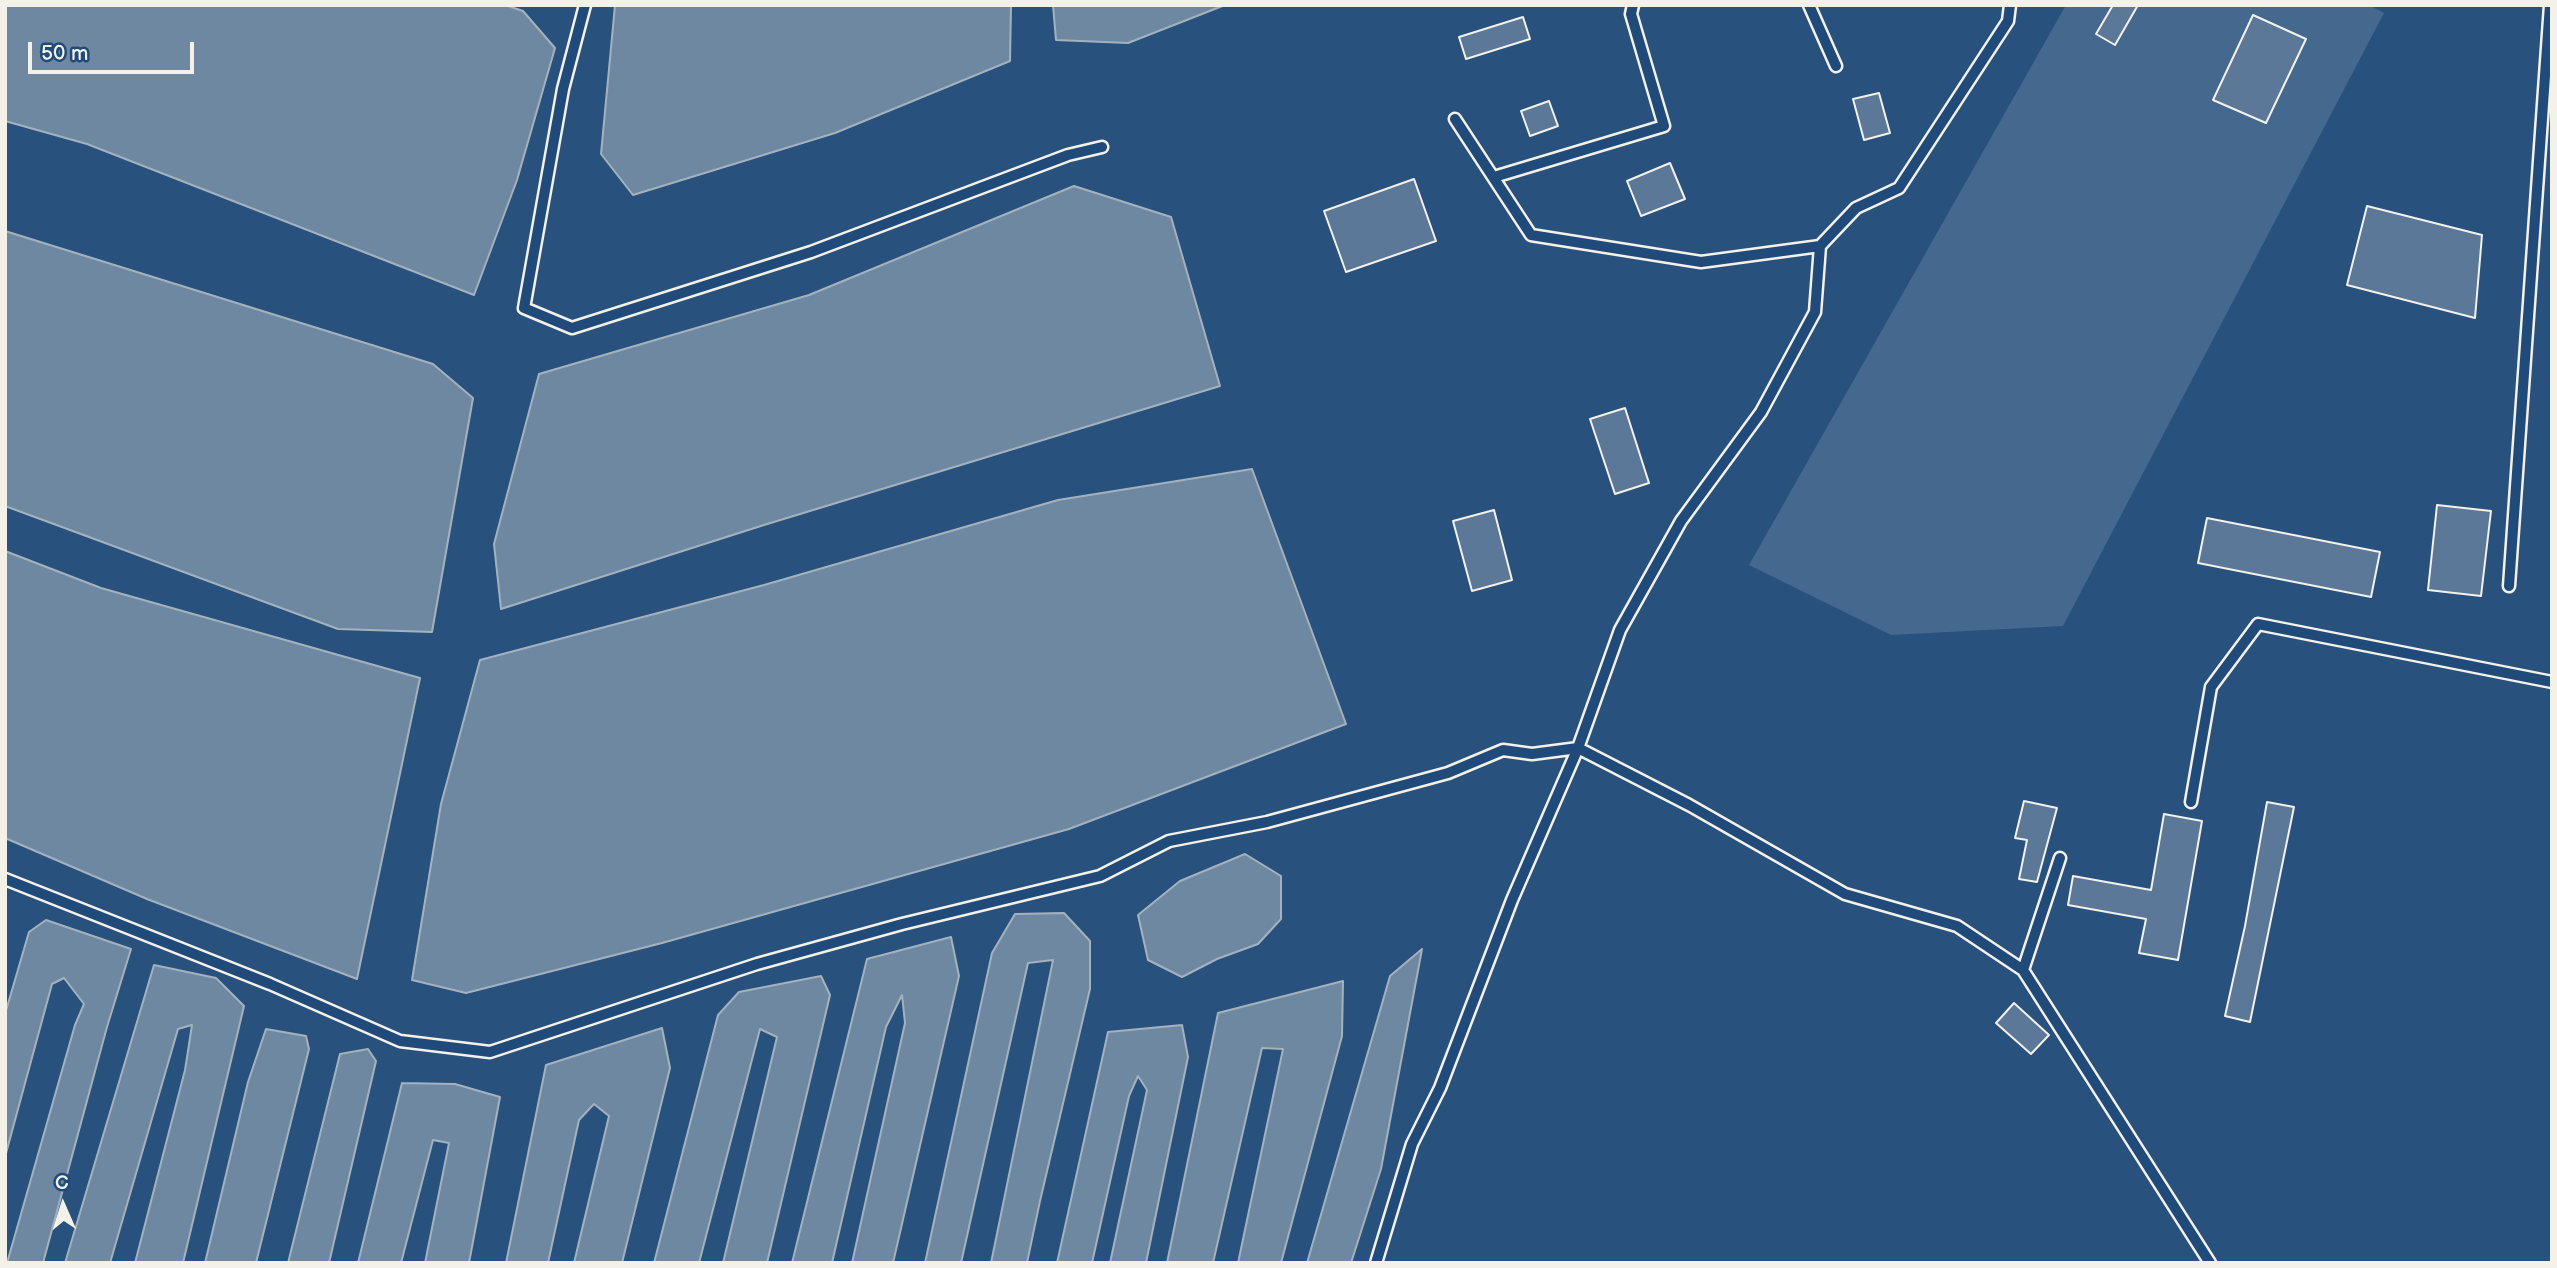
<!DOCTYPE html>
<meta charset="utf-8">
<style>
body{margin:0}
#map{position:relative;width:2557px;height:1268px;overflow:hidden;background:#28517e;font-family:"Balsamiq Sans",sans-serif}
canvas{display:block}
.frame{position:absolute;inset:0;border:7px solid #f4f1e8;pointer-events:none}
.north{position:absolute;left:28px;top:1170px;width:70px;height:70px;-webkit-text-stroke:5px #1f4a7a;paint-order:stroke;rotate:357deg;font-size:19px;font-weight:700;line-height:28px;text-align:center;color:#f4f1e8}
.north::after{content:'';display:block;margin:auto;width:24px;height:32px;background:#f4f1e8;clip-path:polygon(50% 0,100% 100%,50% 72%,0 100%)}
.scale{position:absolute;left:28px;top:42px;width:166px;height:32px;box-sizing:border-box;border:4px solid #f4f1e8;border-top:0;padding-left:9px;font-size:21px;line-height:24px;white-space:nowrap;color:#f4f1e8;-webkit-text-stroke:5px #1f4a7a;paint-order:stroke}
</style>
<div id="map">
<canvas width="2557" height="1268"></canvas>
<div class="frame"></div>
<div class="north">С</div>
<div class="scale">50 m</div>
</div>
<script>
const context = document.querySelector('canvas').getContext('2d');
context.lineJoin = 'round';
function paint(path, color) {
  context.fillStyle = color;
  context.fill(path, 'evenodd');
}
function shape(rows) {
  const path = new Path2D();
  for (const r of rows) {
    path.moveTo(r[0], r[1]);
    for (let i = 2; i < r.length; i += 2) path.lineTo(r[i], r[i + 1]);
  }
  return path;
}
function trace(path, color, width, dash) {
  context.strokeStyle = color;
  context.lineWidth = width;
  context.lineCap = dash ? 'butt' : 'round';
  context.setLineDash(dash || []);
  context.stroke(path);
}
const green = shape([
 [2066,5,2369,5,2384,13,2063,626,1891,635,1749,565]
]);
const water = shape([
 [5,5,505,5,523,11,555,48,517,180,474,295,87,144,5,121,5,5],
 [615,5,1011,5,1010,61,835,133,633,195,601,154,615,5],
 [1053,5,1225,5,1128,43,1056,40,1053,5],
 [1074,186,1171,217,1220,386,764,525,501,609,494,544,539,374,809,295,1074,186],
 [5,231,433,364,473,398,432,632,338,629,5,506,5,231],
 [1252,469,1346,724,1069,829,662,943,466,993,412,980,441,804,480,660,764,585,1058,500,1252,469],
 [5,551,101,588,420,678,357,979,147,899,5,838,5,551],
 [1245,854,1281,876,1281,919,1258,944,1217,959,1182,977,1148,960,1138,915,1180,881,1245,854],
 [1064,913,1090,941,1090,989,1040,1201,1027,1263,991,1263,1053,960,1028,963,961,1263,925,1263,992,953,1015,914,1064,913],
 [46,920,131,949,107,1027,43,1263,7,1263,75,1025,84,1004,64,978,52,984,5,1157,5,1014,29,932,46,920],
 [951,937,959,976,893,1263,852,1263,905,1023,902,995,886,1027,832,1263,792,1263,867,959,951,937],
 [1422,949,1381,1169,1351,1263,1307,1263,1390,976,1422,949],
 [154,965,216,978,244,1006,183,1263,135,1263,185,1070,192,1025,178,1029,110,1263,65,1263,154,965],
 [821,976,830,995,767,1263,723,1263,777,1037,760,1029,699,1263,654,1263,718,1015,739,992,821,976],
 [1343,981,1342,1036,1281,1263,1238,1263,1283,1049,1262,1048,1213,1263,1167,1263,1218,1013,1343,981],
 [1182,1025,1188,1057,1146,1263,1110,1263,1147,1090,1138,1076,1129,1096,1092,1263,1057,1263,1108,1032,1182,1025],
 [662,1028,670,1068,622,1263,574,1263,609,1116,594,1104,579,1120,548,1263,506,1263,546,1065,662,1028],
 [266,1029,306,1036,309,1049,256,1263,205,1263,248,1082,266,1029],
 [368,1049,376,1061,329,1263,288,1263,340,1054,368,1049],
 [402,1083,455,1084,500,1097,469,1263,425,1263,449,1143,433,1140,401,1263,358,1263,402,1083]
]);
const building = shape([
 [2113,5,2138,5,2115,45,2096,34,2113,5],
 [2253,15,2306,39,2266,123,2213,100,2253,15],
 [1523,17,1530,39,1466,59,1459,37,1523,17],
 [1879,93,1890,133,1864,140,1853,99,1879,93],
 [1549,101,1558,126,1530,136,1521,111,1549,101],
 [1670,163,1685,199,1641,216,1627,181,1670,163],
 [1414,179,1436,241,1346,272,1324,211,1414,179],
 [2367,206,2482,235,2475,318,2347,285,2367,206],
 [1625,408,1649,483,1615,494,1590,419,1625,408],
 [2437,505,2491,511,2481,596,2428,590,2437,505],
 [1494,510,1512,580,1472,591,1453,521,1494,510],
 [2207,518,2380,552,2371,597,2198,563,2207,518],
 [2024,801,2057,808,2037,882,2019,879,2027,840,2015,838,2024,801],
 [2267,802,2294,807,2250,1022,2225,1016,2245,926,2267,802],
 [2164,814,2202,821,2178,960,2139,953,2146,919,2068,905,2073,876,2151,890,2164,814],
 [2014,1003,2049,1035,2031,1054,1996,1023,2014,1003]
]);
const lane = shape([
 [585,5,563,89,524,308,572,328,811,252,1068,155,1102,147],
 [1809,5,1836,66],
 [1494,177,1664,126,1631,14,1633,5],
 [1820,246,1856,208,1899,188,2008,21,2010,5],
 [2509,586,2550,5],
 [2191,802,2211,687,2258,624,2552,682],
 [2060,858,2023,970,2210,1263],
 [5,879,270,984,400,1041,490,1052,757,964,902,924,1100,876,1169,841,1267,822,1448,773,1503,750,1532,754,1578,748,1689,805,1845,894,1957,926,2023,970],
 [1376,1263,1412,1144,1440,1088,1512,900,1578,748,1620,630,1681,521,1761,412,1815,312,1820,246,1701,262,1531,235,1455,119]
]);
paint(green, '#45688e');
paint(water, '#6e88a2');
trace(water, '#a4b2be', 2);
paint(building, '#5b7899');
trace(building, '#f4f1e8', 2);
trace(lane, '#f4f1e8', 15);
trace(lane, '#1f4a7a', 10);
</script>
